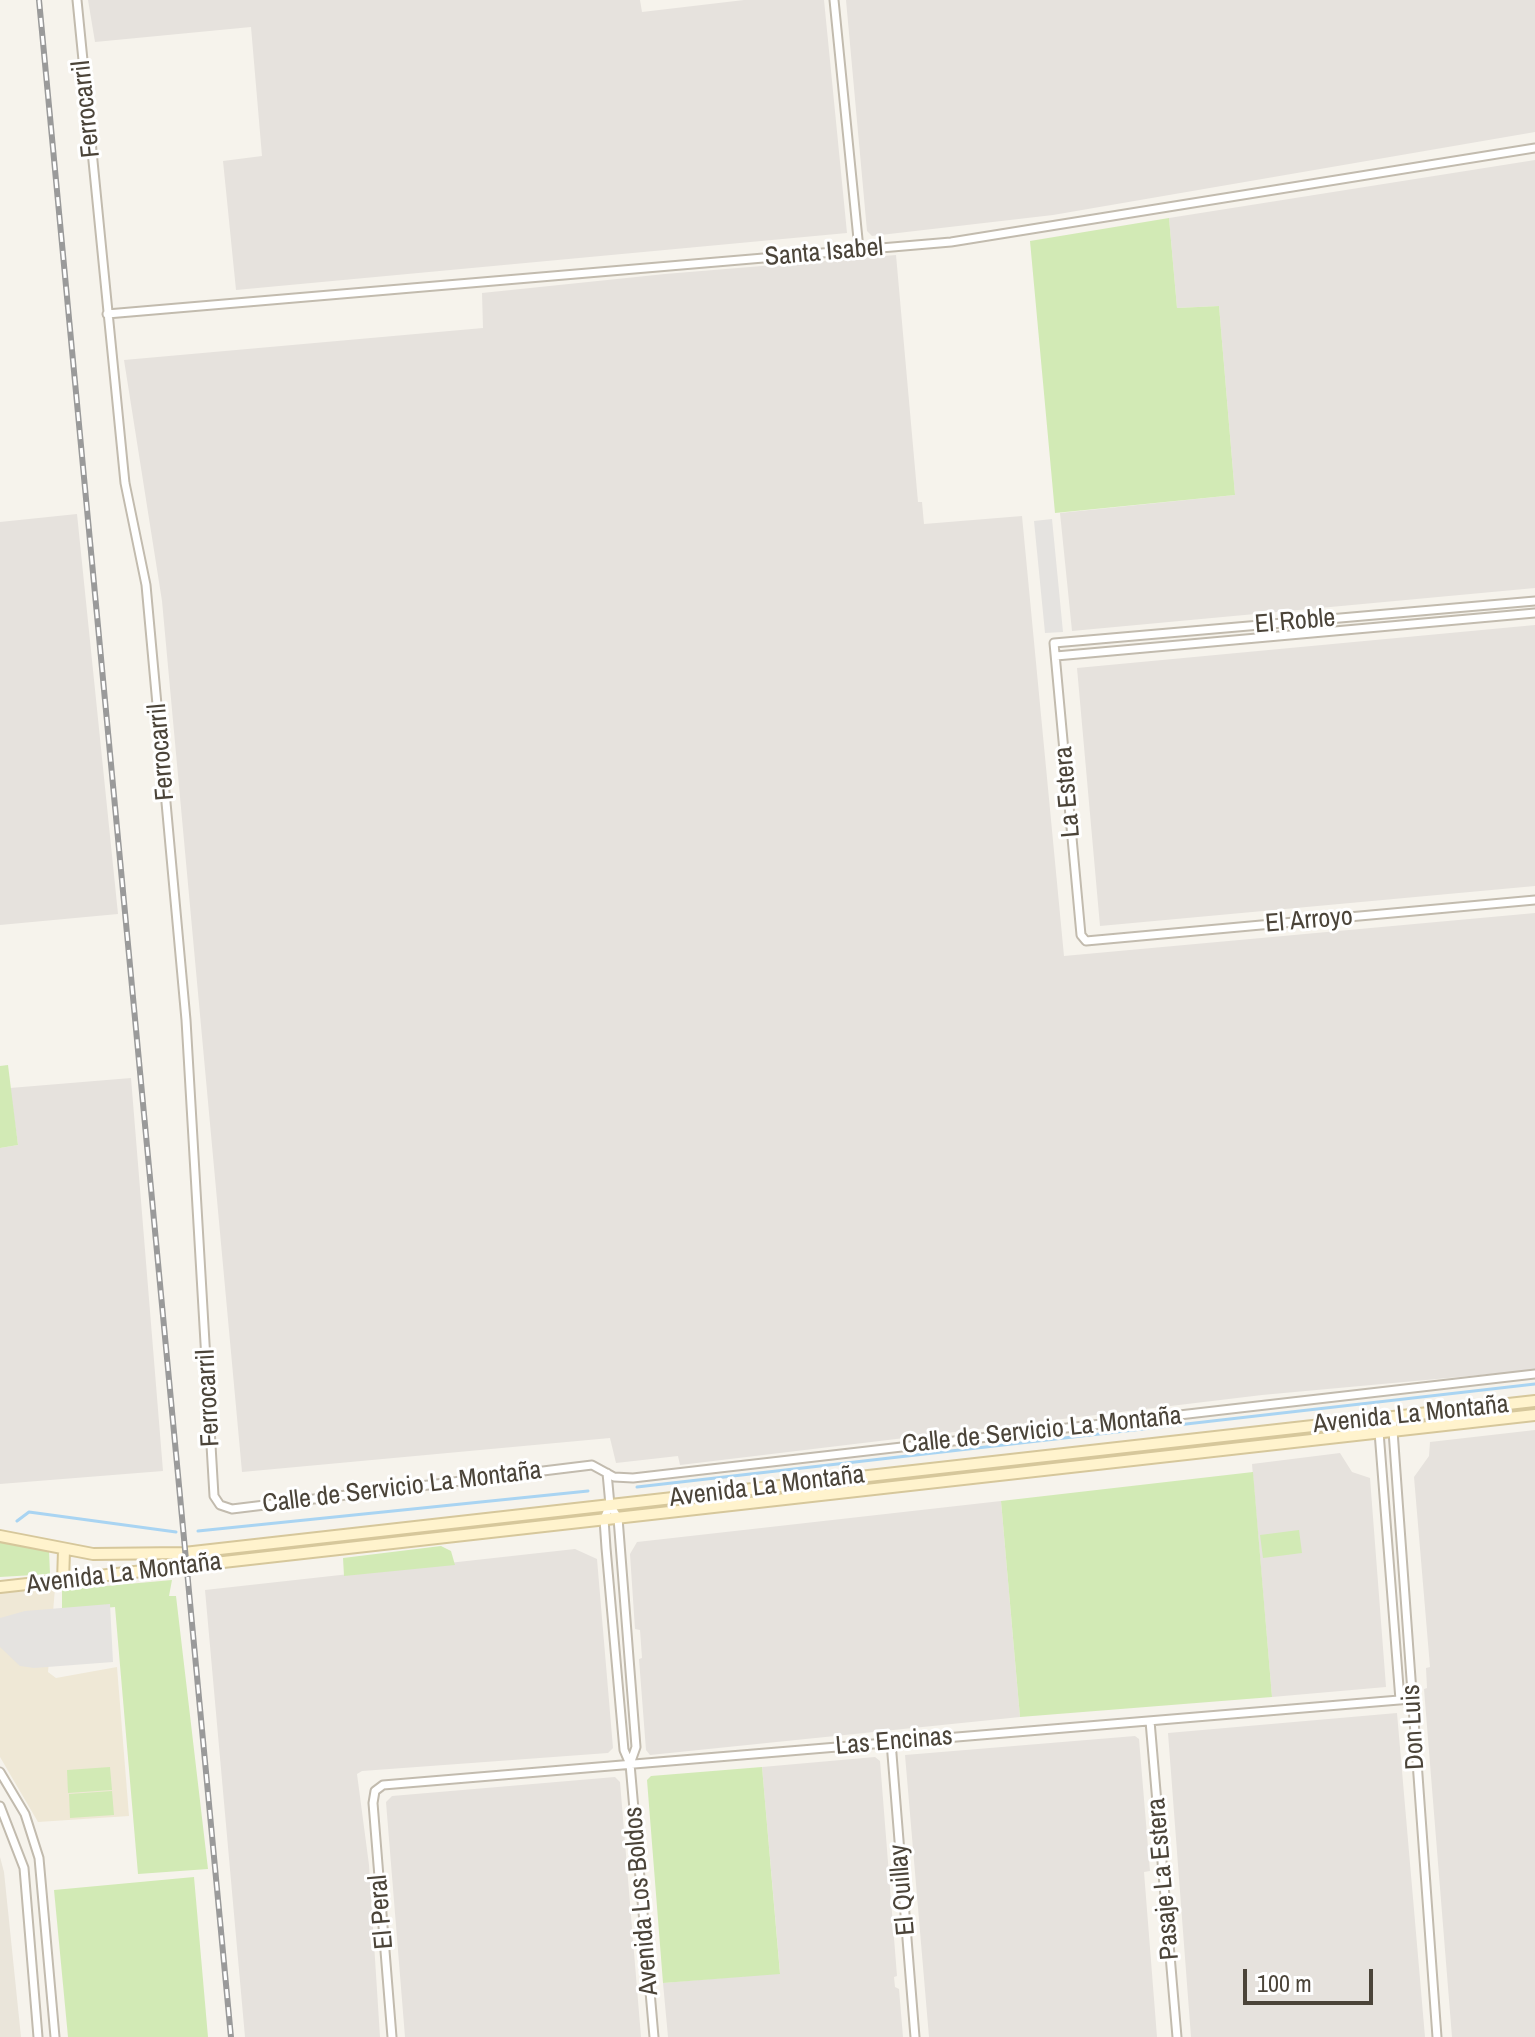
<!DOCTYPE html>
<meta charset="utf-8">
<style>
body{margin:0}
#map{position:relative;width:1535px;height:2037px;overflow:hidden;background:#f6f3ec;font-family:"Archivo Narrow",sans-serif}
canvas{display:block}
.scale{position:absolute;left:1243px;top:1969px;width:130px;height:36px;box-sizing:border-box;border:4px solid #4b4439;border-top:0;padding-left:10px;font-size:24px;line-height:28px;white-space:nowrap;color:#4b4439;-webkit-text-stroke:6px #fff;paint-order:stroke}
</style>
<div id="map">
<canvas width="1535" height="2037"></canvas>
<div class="scale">100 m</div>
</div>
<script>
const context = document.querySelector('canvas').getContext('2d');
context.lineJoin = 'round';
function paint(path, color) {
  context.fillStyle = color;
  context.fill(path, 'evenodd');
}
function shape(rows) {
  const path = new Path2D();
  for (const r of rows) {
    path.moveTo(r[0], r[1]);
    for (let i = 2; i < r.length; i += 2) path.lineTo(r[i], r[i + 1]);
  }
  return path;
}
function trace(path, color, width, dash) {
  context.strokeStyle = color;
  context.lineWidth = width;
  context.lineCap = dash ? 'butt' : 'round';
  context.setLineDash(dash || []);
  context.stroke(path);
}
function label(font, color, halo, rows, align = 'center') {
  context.font = font + ' "Archivo Narrow",sans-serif';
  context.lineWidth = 6;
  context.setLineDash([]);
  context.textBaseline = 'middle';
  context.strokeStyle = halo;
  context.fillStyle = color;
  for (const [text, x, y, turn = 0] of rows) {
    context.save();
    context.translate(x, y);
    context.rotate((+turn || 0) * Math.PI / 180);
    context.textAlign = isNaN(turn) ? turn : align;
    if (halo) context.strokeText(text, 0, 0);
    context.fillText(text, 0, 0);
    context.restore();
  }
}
const residential = shape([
 [0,1857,4,1872,21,2037,0,2037]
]);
const industrial = shape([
 [88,0,640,0,642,12,744,0,824,0,847,233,236,290,223,161,262,156,251,27,95,42],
 [846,0,1535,0,1535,132,1053,215,872,236,867,231],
 [1535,160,1535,588,1072,631,1060,513,1235,495,1219,306,1177,308,1169,218],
 [896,255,918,502,922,502,924,524,1022,516,1064,956,1535,913,1535,1370,1262,1395,680,1465,678,1456,616,1463,610,1438,242,1472,162,601,124,360,483,328,482,293,665,274],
 [77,514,118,914,0,925,0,522],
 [1535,625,1535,886,1100,926,1077,668],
 [131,1078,163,1471,0,1484,0,1148,18,1145,10,1088],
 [1535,1430,1535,2037,1452,2037,1424,1689,1427,1688,1426,1668,1430,1667,1414,1477,1429,1456,1430,1442],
 [1340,1453,1352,1472,1370,1478,1386,1687,1272,1697,1252,1464],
 [1001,1501,1020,1717,650,1755,646,1750,639,1659,642,1658,640,1630,635,1629,630,1554,637,1542],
 [575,1549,597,1559,613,1748,608,1753,362,1771,357,1774,369,1865,380,2037,245,2037,205,1590],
 [1397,1713,1425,2037,1191,2037,1168,1733],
 [1135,1736,1139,1739,1150,1871,1144,1872,1157,2037,929,2037,905,1755],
 [875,1757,880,1761,897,1976,894,1977,895,1987,899,1989,903,2037,668,2037,663,1983,780,1973,762,1767],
 [615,1777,620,1782,641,2037,405,2037,386,1802,392,1796]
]);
const education = shape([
 [55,1588,48,1672,56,1678,117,1667,129,1816,38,1822,0,1757,0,1593]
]);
const green = shape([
 [1169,218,1177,308,1219,306,1235,495,1055,513,1030,241],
 [8,1065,18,1145,0,1148,0,1066],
 [1253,1472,1272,1697,1020,1717,1001,1501],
 [1299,1530,1302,1553,1263,1558,1260,1535],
 [0,1538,49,1551,50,1574,0,1577],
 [441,1546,451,1551,455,1565,344,1576,343,1558],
 [172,1580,169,1596,176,1596,208,1869,138,1874,115,1607,62,1612,62,1590],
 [110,1767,112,1790,68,1793,67,1770],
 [762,1767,780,1974,663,1983,647,1780,651,1776],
 [112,1791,114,1815,70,1818,69,1794],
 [194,1877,208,2037,68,2037,54,1890]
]);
const parking = shape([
 [1052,519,1063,632,1045,633,1034,521],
 [110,1604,113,1662,34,1668,20,1666,0,1647,0,1618,25,1611]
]);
const stream = shape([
 [637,1487,1535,1384],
 [17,1521,29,1512,176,1532],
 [198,1531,588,1491]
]);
const minor = shape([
 [77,0,125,483,146,585,186,1020,214,1496,220,1505,232,1509,592,1465,614,1477,633,1478,1535,1374],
 [834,0,859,249],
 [107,314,951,242,1535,148],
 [1535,601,1054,643,1081,935,1086,941,1535,900],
 [1056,656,1535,613],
 [1392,1417,1437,2037],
 [1378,1419,1400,1700],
 [607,1473,610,1505,618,1518,636,1747,630,1764],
 [610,1505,604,1519,606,1548,624,1750,630,1764,654,2037],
 [1150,1721,1177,2037],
 [891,1742,915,2037],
 [0,1772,25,1814,39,1858,55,2037],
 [0,1806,24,1868,38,2037],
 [392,2037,373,1803,375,1791,383,1785,1411,1699]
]);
const secondary = shape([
 [0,1536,93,1554,184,1553,1535,1401],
 [63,1582,64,1550],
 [0,1587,1535,1415]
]);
const rail = shape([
 [39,0,231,2037]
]);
const streetNames = [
 ["Ferrocarril",87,109,-96],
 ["Santa Isabel",824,253,-5],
 ["El Roble",1295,622,-5],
 ["Ferrocarril",162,752,-95],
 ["La Estera",1068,792,-95],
 ["El Arroyo",1309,921,-5],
 ["Ferrocarril",209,1398,-93],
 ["Avenida La Montaña",1411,1415,-6],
 ["Calle de Servicio La Montaña",1042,1431,-6],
 ["Avenida La Montaña",767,1487,-7],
 ["Calle de Servicio La Montaña",402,1488,-7],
 ["Avenida La Montaña",124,1574,-7],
 ["Don Luis",1414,1727,-93],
 ["Las Encinas",894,1742,-5],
 ["Pasaje La Estera",1164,1879,-95],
 ["El Quillay",903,1890,-95],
 ["Avenida Los Boldos",642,1901,-95],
 ["El Peral",382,1912,-95]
];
paint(residential, '#eae5da');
paint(industrial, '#e6e2dd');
paint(education, '#efe8d6');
paint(green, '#d2eab5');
paint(parking, '#e5e3e0');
trace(stream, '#a9d4f2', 3);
trace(minor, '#c2bbae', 11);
trace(secondary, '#d6c79b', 14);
trace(minor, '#fff', 7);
trace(secondary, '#fff3cd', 10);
trace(rail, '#9a9a9a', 6);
trace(rail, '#fff', 3, [9]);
label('26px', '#4b4439', '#fff', streetNames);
</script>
